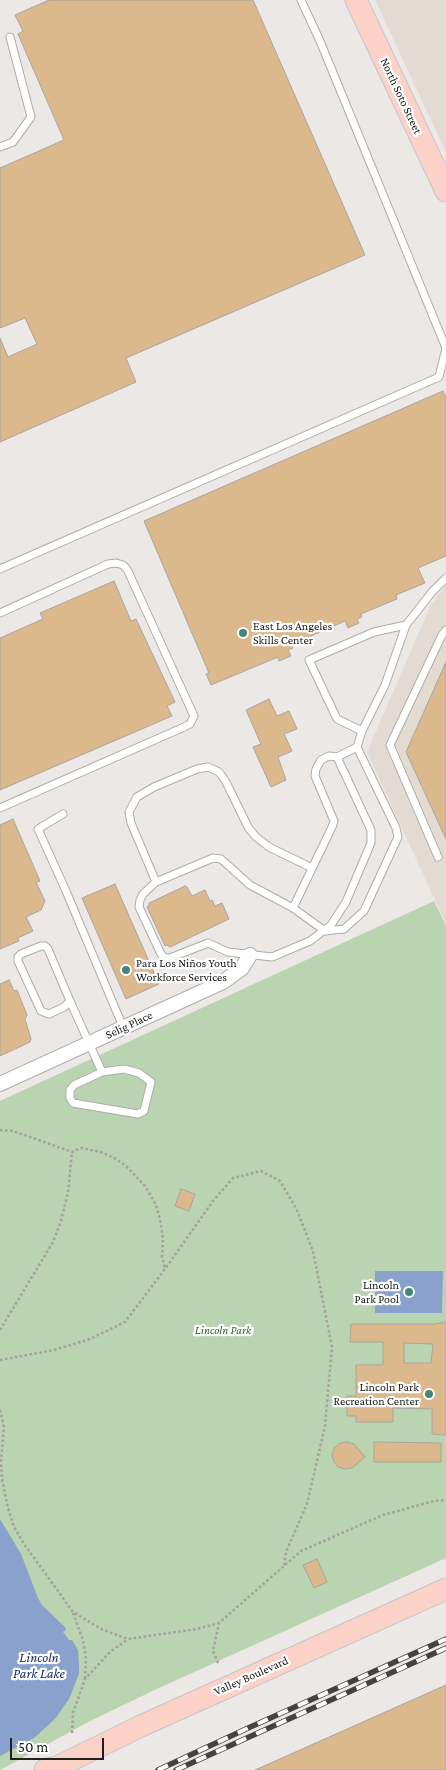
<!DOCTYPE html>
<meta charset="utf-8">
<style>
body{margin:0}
#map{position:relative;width:446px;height:1770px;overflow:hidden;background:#ebe8e5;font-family:"Crimson Pro",serif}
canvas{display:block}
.scale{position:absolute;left:10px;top:1738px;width:94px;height:22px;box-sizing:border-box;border:2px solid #21201f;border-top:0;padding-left:6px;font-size:15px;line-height:18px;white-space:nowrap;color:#21201f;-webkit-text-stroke:4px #fff;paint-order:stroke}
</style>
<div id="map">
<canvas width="446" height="1770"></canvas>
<div class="scale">50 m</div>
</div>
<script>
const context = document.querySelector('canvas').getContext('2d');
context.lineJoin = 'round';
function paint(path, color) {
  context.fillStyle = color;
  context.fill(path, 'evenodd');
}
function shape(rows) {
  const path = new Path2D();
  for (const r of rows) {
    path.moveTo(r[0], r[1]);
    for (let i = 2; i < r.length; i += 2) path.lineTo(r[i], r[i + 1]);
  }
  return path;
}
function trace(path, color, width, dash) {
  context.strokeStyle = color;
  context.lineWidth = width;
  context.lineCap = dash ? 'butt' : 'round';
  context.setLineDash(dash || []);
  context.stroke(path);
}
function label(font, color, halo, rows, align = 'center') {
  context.font = font + ' "Crimson Pro",serif';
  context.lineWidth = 4.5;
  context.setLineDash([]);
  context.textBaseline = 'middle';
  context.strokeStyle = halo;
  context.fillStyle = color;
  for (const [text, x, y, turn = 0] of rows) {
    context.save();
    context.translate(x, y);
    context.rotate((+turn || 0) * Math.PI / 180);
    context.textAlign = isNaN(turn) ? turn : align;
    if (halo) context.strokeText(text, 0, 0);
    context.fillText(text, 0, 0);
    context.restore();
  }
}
const built = shape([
 [375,0,446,0,446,152],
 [446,585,446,924,367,752,430,607]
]);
const green = shape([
 [434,901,446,926,446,1558,161,1687,90,1721,0,1770,0,1101]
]);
const water = shape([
 [375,1271,443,1271,442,1313,375,1313],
 [0,1519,21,1554,38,1598,42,1605,65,1627,66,1630,63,1632,69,1640,72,1640,78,1650,79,1665,79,1674,69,1699,55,1719,34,1738,0,1756]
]);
const building = shape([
 [49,0,253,0,365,255,126,358,136,382,0,442,0,338,8,357,37,344,25,318,0,328,0,168,64,140,18,34,23,31,15,15,49,0],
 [443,391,446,397,446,556,418,568,425,583,396,595,397,599,361,614,362,617,357,619,359,623,348,628,345,621,291,645,293,648,288,650,291,656,279,661,278,657,211,685,206,674,209,673,144,521,443,391],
 [114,581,131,621,136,619,175,702,167,706,172,716,0,790,0,638,43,619,40,613,114,581],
 [446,662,446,839,406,752,446,662],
 [269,699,277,716,289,711,297,729,284,734,292,751,278,757,286,780,271,787,253,747,261,744,246,710,269,699],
 [13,819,40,881,36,882,45,901,41,910,26,917,33,931,18,938,19,941,0,949,0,825,13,819],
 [115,884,159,984,126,999,82,898,115,884],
 [185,886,187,887,192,896,205,890,210,901,212,900,215,906,222,903,229,919,170,947,167,945,165,946,147,907,149,906,149,903,185,886],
 [9,980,14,991,17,990,27,1015,25,1019,31,1039,30,1042,0,1056,0,984,9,980],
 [181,1189,195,1194,189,1211,175,1206,181,1189],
 [446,1322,446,1435,432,1434,432,1409,393,1408,393,1422,356,1422,356,1416,347,1416,347,1396,356,1396,356,1365,383,1365,383,1342,350,1342,351,1324,435,1324,446,1322],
 [404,1343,433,1344,431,1363,404,1363,404,1343],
 [347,1442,354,1444,365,1457,352,1468,345,1469,338,1467,334,1462,332,1455,334,1448,340,1443,347,1442],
 [374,1442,441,1443,441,1462,374,1462,374,1442],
 [317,1559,327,1582,314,1588,303,1565,317,1559],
 [446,1685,446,1770,255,1770,446,1685]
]);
const path = shape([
 [0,1130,13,1131,72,1152,81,1148,101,1152,116,1159,126,1166,145,1186,156,1205,160,1219,163,1239,162,1257,165,1268],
 [0,1330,53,1242,61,1221,68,1192,72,1152],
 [0,1360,54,1350,90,1339,125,1322,165,1269,213,1201,233,1178,261,1171,280,1181,296,1208,313,1251,332,1347,325,1426,307,1504,286,1552,284,1566],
 [0,1410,4,1427,1,1461,2,1479,8,1508,14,1527,24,1544,73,1612,103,1630,128,1639,197,1629,219,1623],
 [73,1613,83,1640,86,1658,85,1678],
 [218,1663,213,1651,219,1623,301,1551,383,1515,434,1501,446,1500],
 [72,1733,73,1713,85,1679,110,1652,128,1639]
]);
const lane = shape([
 [0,147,13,142,31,117,10,37],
 [0,569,439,377,446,348,320,41,301,0],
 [0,613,108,564,116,563,123,565,127,569,194,716,190,724,182,728,0,808],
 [362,731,337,719,309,660,374,632,406,625],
 [357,747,396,828,398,837,364,911,344,929,325,931,293,908,332,827,334,821,315,776,316,769,321,760,329,756,337,757,357,747,362,731,385,685,406,625,432,592,446,578],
 [63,814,38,829,66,891,123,1027],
 [438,857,390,745,442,635,446,630],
 [156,882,143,894,140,900,139,907,161,954,165,958,170,958,208,943,228,952,272,957,310,941,331,925,346,902,371,843,371,830,337,757],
 [293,908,250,885,221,859,213,858,156,882,131,823,129,812,137,797,154,787,197,769,208,767,219,772,226,782,248,827,255,836,269,847,312,868],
 [70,1001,48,949,45,946,41,946,21,954,18,957,18,961,41,1011,49,1014,64,1007,70,1001,102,1072,124,1069,139,1073,151,1082,144,1111,138,1114,73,1103,70,1098,70,1090,74,1085,102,1072]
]);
const street = shape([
 [0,1084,223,982,242,968,250,955]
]);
const primary = shape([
 [356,0,446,191],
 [45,1770,57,1767,141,1726,446,1589]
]);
const rail = shape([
 [158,1770,246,1729,446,1639],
 [176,1770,446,1648]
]);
const markers = [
 [243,633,5,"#43877a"],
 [126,970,5,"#43877a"],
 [409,1292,5,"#43877a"],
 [429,1394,5,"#43877a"]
];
const streetNames = [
 ["North Soto Street",401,96,65],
 ["Selig Place",129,1025,-25],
 ["Valley Boulevard",251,1676,-24]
];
const poiNames = [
 ["East Los Angeles",253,626],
 ["Skills Center",253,640],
 ["Para Los Niños Youth",136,963],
 ["Workforce Services",136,977],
 ["Lincoln",399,1285,"right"],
 ["Park Pool",399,1299,"right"],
 ["Lincoln Park",419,1387,"right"],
 ["Recreation Center",419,1401,"right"]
];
const parkNames = [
 ["Lincoln Park",223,1330]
];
const waterNames = [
 ["Lincoln",39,1658],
 ["Park Lake",39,1674]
];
paint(built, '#e3dbd2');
paint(green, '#bad3b0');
paint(water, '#8aa1ce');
paint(building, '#dcb88d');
trace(building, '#a8a5a2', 1);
trace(lane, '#aeaca9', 9);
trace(street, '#aeaca9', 16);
trace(primary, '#c5c5c5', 23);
trace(path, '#a3a09e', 2.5, [2.5, 2.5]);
trace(lane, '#fff', 7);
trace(street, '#fff', 14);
trace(primary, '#fcd1c7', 21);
trace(rail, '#444342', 5.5);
trace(rail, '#fff', 4, [11]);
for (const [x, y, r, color] of markers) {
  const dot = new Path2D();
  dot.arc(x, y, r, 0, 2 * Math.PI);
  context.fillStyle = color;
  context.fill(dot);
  trace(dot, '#fff', 2);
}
label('12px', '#21201f', '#fff', streetNames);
label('12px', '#21201f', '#fff', poiNames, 'left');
label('italic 12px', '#365e21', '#fff', parkNames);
label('italic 14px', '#172f66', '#fff', waterNames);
</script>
